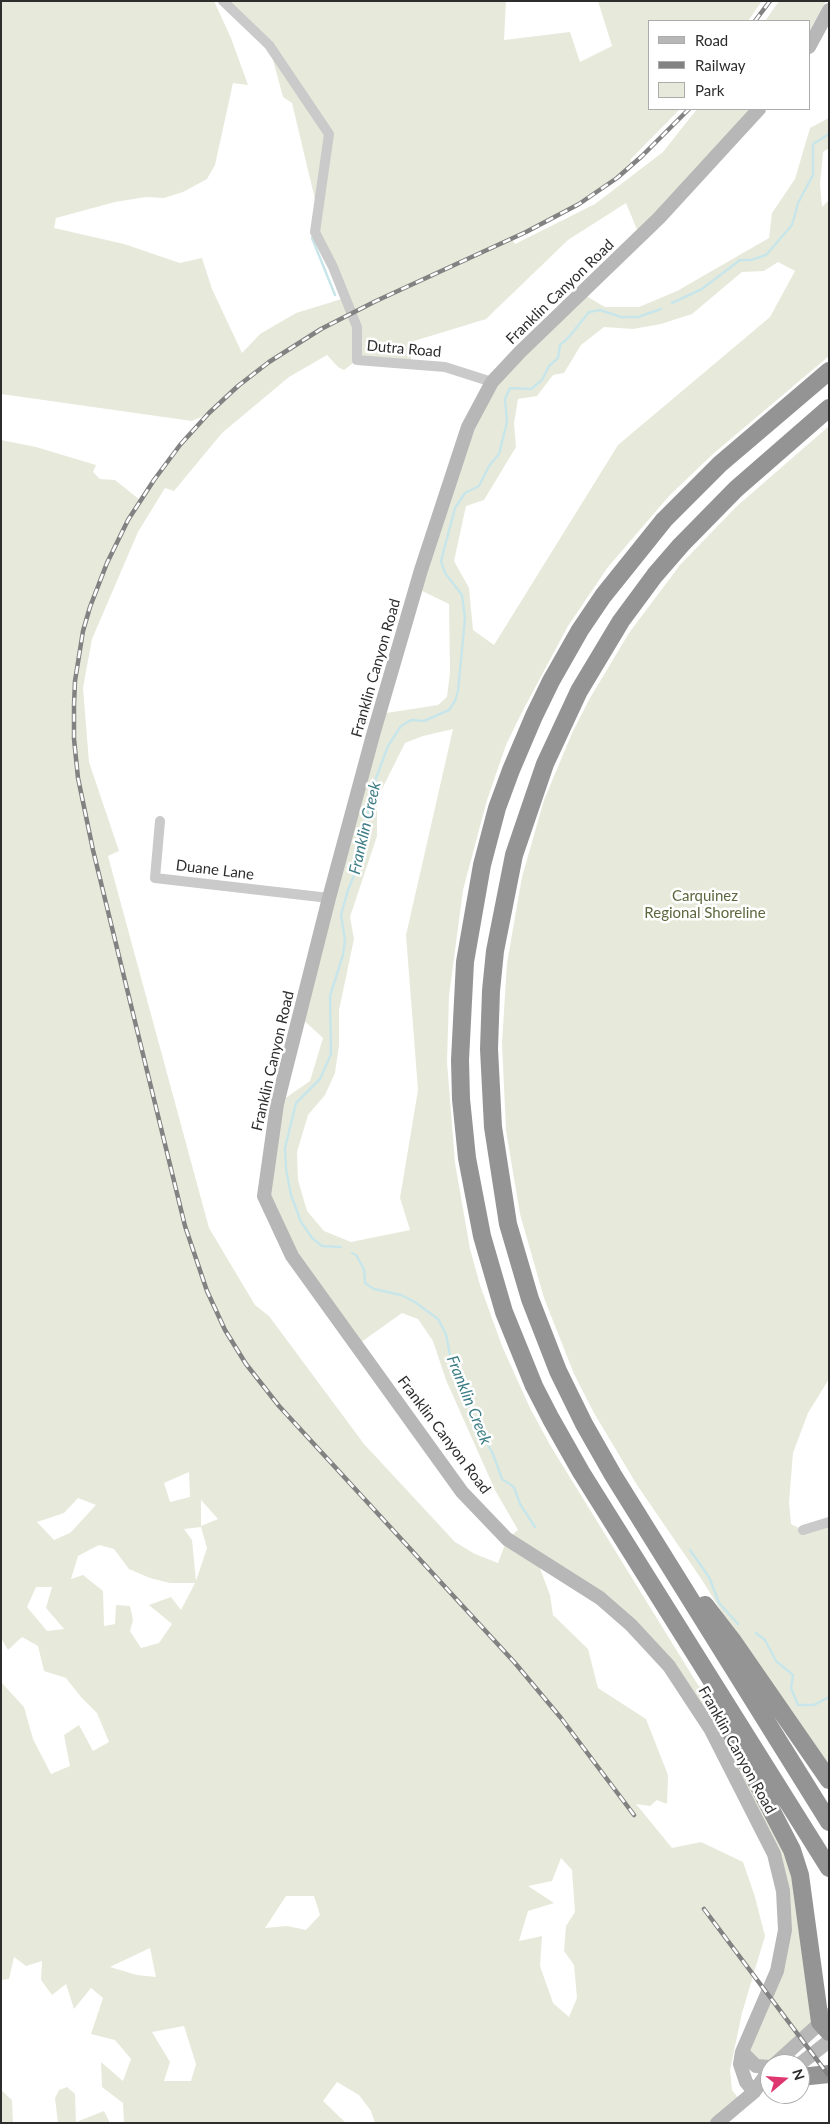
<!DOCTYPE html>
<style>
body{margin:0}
#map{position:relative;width:830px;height:2124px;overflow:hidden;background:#fff;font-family:Lato,sans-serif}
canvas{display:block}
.frame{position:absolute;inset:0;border:2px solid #2d2d2d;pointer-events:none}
.legend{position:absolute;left:648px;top:20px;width:162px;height:90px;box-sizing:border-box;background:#fff;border:1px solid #ababab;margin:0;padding:6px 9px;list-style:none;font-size:15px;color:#2d2d2d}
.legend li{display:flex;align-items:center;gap:10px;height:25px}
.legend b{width:25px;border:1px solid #ababab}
.north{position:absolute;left:760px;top:2054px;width:50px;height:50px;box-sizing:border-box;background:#fff;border:1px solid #ababab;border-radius:50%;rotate:72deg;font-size:14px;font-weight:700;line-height:20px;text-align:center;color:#2d2d2d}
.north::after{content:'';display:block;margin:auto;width:18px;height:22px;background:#de366e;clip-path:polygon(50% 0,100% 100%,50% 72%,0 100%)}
</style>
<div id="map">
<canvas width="830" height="2124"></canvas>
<div class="frame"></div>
<ul class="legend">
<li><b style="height:6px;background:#b7b7b7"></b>Road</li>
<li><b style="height:6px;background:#828282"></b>Railway</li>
<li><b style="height:14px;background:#e7eadb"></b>Park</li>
</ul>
<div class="north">N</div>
</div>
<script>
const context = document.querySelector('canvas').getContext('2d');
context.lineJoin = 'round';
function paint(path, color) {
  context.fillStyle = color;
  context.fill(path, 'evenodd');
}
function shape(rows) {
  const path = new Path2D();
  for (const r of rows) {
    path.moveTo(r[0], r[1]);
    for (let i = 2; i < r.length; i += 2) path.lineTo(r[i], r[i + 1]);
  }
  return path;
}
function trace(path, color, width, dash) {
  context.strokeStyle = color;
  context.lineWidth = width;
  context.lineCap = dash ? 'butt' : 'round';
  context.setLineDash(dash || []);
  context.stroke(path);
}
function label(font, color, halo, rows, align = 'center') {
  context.font = font + ' Lato,sans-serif';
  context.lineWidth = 5;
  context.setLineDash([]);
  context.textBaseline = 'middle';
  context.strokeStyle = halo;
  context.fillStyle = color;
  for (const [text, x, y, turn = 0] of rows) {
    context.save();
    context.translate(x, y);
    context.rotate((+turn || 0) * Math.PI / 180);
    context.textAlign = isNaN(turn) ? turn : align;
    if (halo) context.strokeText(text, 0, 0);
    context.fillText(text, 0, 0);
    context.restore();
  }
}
const green = shape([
 [1,1,214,1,231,38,248,85,233,83,215,165,207,179,183,192,164,198,146,197,115,202,56,218,54,228,124,244,180,263,202,258,212,289,242,353,260,334,296,313,345,298,315,232,318,212,292,103,283,97,269,45,223,1,506,1,504,40,570,32,580,62,612,46,598,1,762,1,748,21,649,21,649,109,680,109,630,160,634,164,617,178,566,211,512,239,515,244,595,204,663,152,697,109,751,109,638,232,626,203,568,240,486,319,414,341,410,364,357,360,344,370,338,367,327,355,289,377,222,433,174,491,165,488,138,532,92,639,83,688,89,762,119,851,108,856,209,1228,255,1305,269,1316,364,1444,455,1542,475,1554,498,1563,507,1539,518,1530,495,1490,446,1380,433,1341,418,1319,402,1313,357,1345,335,1315,264,1196,277,1104,310,1081,323,1038,299,1016,380,714,438,705,447,697,450,672,449,604,416,588,492,382,581,293,605,307,639,307,677,291,769,238,772,213,795,179,810,128,829,118,829,148,823,152,820,184,822,207,829,200,829,356,713,454,669,496,608,567,568,626,521,714,506,745,487,800,463,890,449,996,447,1062,455,1163,470,1249,480,1285,502,1346,530,1408,550,1445,698,1685,712,1696,792,1850,820,2022,770,2067,742,2052,785,1930,774,1854,711,1730,631,1625,536,1558,550,1595,553,1615,588,1649,598,1688,646,1719,668,1775,667,1804,657,1800,650,1806,636,1804,672,1848,701,1842,743,1862,755,1897,765,1936,742,2013,730,2070,732,2090,742,2103,717,2123,375,2123,371,2111,359,2095,337,2082,323,2101,346,2123,124,2123,123,2103,102,2087,101,2062,123,2081,131,2059,115,2040,91,2034,103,1998,91,1988,74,2009,66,1984,52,1995,41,1980,42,1961,26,1966,14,1957,9,1979,1,1980,1,1682,24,1707,33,1739,51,1774,70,1766,64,1735,79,1725,93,1751,109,1742,97,1713,81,1697,66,1678,44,1671,38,1646,22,1637,8,1650,1,1638,1,440,36,447,96,465,93,472,100,479,115,480,140,500,167,461,208,414,192,421,1,394],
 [778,262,795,271,770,317,618,445,494,645,473,630,469,588,454,561,466,506,484,500,516,447,514,423,518,399,537,396,553,375,564,373,581,345,604,327,633,329,661,324,692,314,742,272,764,271],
 [453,729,406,935,418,1090,400,1198,410,1230,351,1242,324,1231,307,1211,298,1180,297,1152,308,1115,325,1095,335,1073,339,1045,339,1010,354,939,350,917,377,836,377,799,405,743,423,736],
 [189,1472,190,1497,170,1502,164,1483],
 [78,1498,96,1505,70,1533,54,1540,37,1522,64,1513],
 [201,1500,218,1519,201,1526],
 [201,1527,207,1548,196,1581,192,1540,184,1529],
 [99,1545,114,1549,129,1569,150,1578,170,1583,195,1583,181,1610,171,1597,149,1605,172,1624,159,1643,141,1648,130,1631,133,1620,130,1606,116,1605,115,1624,104,1626,103,1591,83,1575,71,1579,78,1556],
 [36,1587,52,1587,46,1608,64,1629,47,1631,27,1607],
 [561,1858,572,1870,575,1912,566,1926,564,1951,574,1965,577,1998,569,2017,553,2003,540,1966,542,1936,519,1941,528,1911,554,1903,528,1886,552,1881],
 [286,1896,314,1896,320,1915,306,1930,287,1926,265,1928],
 [150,1948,156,1977,137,1975,110,1967],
 [184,2026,196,2064,191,2081,164,2081,170,2062,152,2032],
 [779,1,826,1,809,32,809,21,765,21],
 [829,426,829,1379,808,1413,793,1453,789,1502,791,1524,803,1530,829,1522,829,1771,736,1635,702,1580,637,1485,594,1413,574,1374,544,1298,520,1214,506,1130,502,1043,507,963,522,877,544,800,573,731,590,698,629,633,680,565,736,507],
 [67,2087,75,2094,76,2122,104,2111,110,2123,58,2123,55,2098,59,2090],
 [1,2090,12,2100,13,2123,1,2123]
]);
const stream = shape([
 [312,238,335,295],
 [672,303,702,289,740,260,751,260,766,255,792,225,798,203,813,175,813,144,829,134],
 [341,1247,322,1246,312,1238,301,1222,291,1195,286,1169,285,1148,296,1103,320,1079,331,1054,330,996,343,955,345,940,341,915,348,890,364,851,367,834,369,797,388,746,401,726,411,720,424,721,449,710,455,701,458,691,465,618,462,595,445,573,441,561,455,508,465,493,479,486,489,466,499,454,507,422,505,399,510,388,531,389,542,380,549,366,558,358,560,345,569,337,589,312,600,310,621,317,638,317,661,309],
 [352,1253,356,1255,364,1269,365,1283,374,1289,401,1295,415,1302,438,1319,446,1334,452,1366,479,1429,493,1454,502,1479,514,1487,520,1504,535,1527],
 [690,1550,709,1577,719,1603,738,1624],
 [756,1633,765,1640,776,1661,793,1675,791,1688,798,1705,814,1705,829,1697]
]);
const street = shape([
 [223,1,269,45,329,134,315,232,333,267,357,327,357,360,445,367,492,382],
 [160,821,155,878,329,898],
 [803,1530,829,1522]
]);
const secondary = shape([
 [809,47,829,10],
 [742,2052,756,2066,770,2067],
 [775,2064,829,2015],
 [800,2064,829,2041],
 [754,2092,746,2082,740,2064,742,2052,777,1971,785,1930,783,1891,774,1854,711,1730,669,1666,631,1625,600,1598,507,1539,462,1492,292,1256,264,1196,277,1104,329,898,373,735,421,570,468,427,492,382,520,352,659,218,759,109],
 [717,2123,754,2092,770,2069]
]);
const highway = shape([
 [829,371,720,464,664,520,603,596,580,630,551,681,534,716,511,770,497,808,482,865,465,962,460,1060,461,1099,467,1158,482,1236,504,1312,534,1386,551,1419,581,1472,829,1868],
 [829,408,736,489,681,545,655,575,621,621,579,691,545,764,514,855,495,951,491,991,489,1049,493,1127,508,1224,530,1299,558,1371,584,1424,613,1475,829,1822],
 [705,1605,732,1640,829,1780],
 [728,1727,792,1850,800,1875,820,2022,829,2032],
 [800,2077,829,2074]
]);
const rail = shape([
 [755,21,770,1],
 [634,1815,561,1718,515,1663,279,1406,246,1364,225,1330,207,1291,185,1226,93,850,78,778,74,739,74,705,75,681,83,631,90,607,107,563,128,520,154,480,180,445,209,413,238,386,269,362,321,329,376,301,526,232,579,204,617,178,642,156,689,109],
 [704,1909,829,2076]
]);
const streetNames = [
 ["Franklin Canyon Road",560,292,-44],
 ["Dutra Road",404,349,5],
 ["Franklin Canyon Road",376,668,-74],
 ["Duane Lane",215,870,7],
 ["Franklin Canyon Road",273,1061,-77],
 ["Franklin Canyon Road",444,1435,53],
 ["Franklin Canyon Road",737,1750,61]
];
const parkNames = [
 ["Carquinez",705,896],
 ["Regional Shoreline",705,913]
];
const waterNames = [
 ["Franklin Creek",365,828,-77],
 ["Franklin Creek",469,1400,68]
];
paint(green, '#e7eadb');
trace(stream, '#c8e6ea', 2.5);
trace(street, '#cacaca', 10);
trace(secondary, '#b7b7b7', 14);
trace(highway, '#949494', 18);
trace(rail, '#828282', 4.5);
trace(rail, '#fff', 2.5, [8]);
label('15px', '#2d2d2d', '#fff', streetNames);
label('15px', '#5c673d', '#fff', parkNames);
label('italic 16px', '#3d7d86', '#fff', waterNames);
</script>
